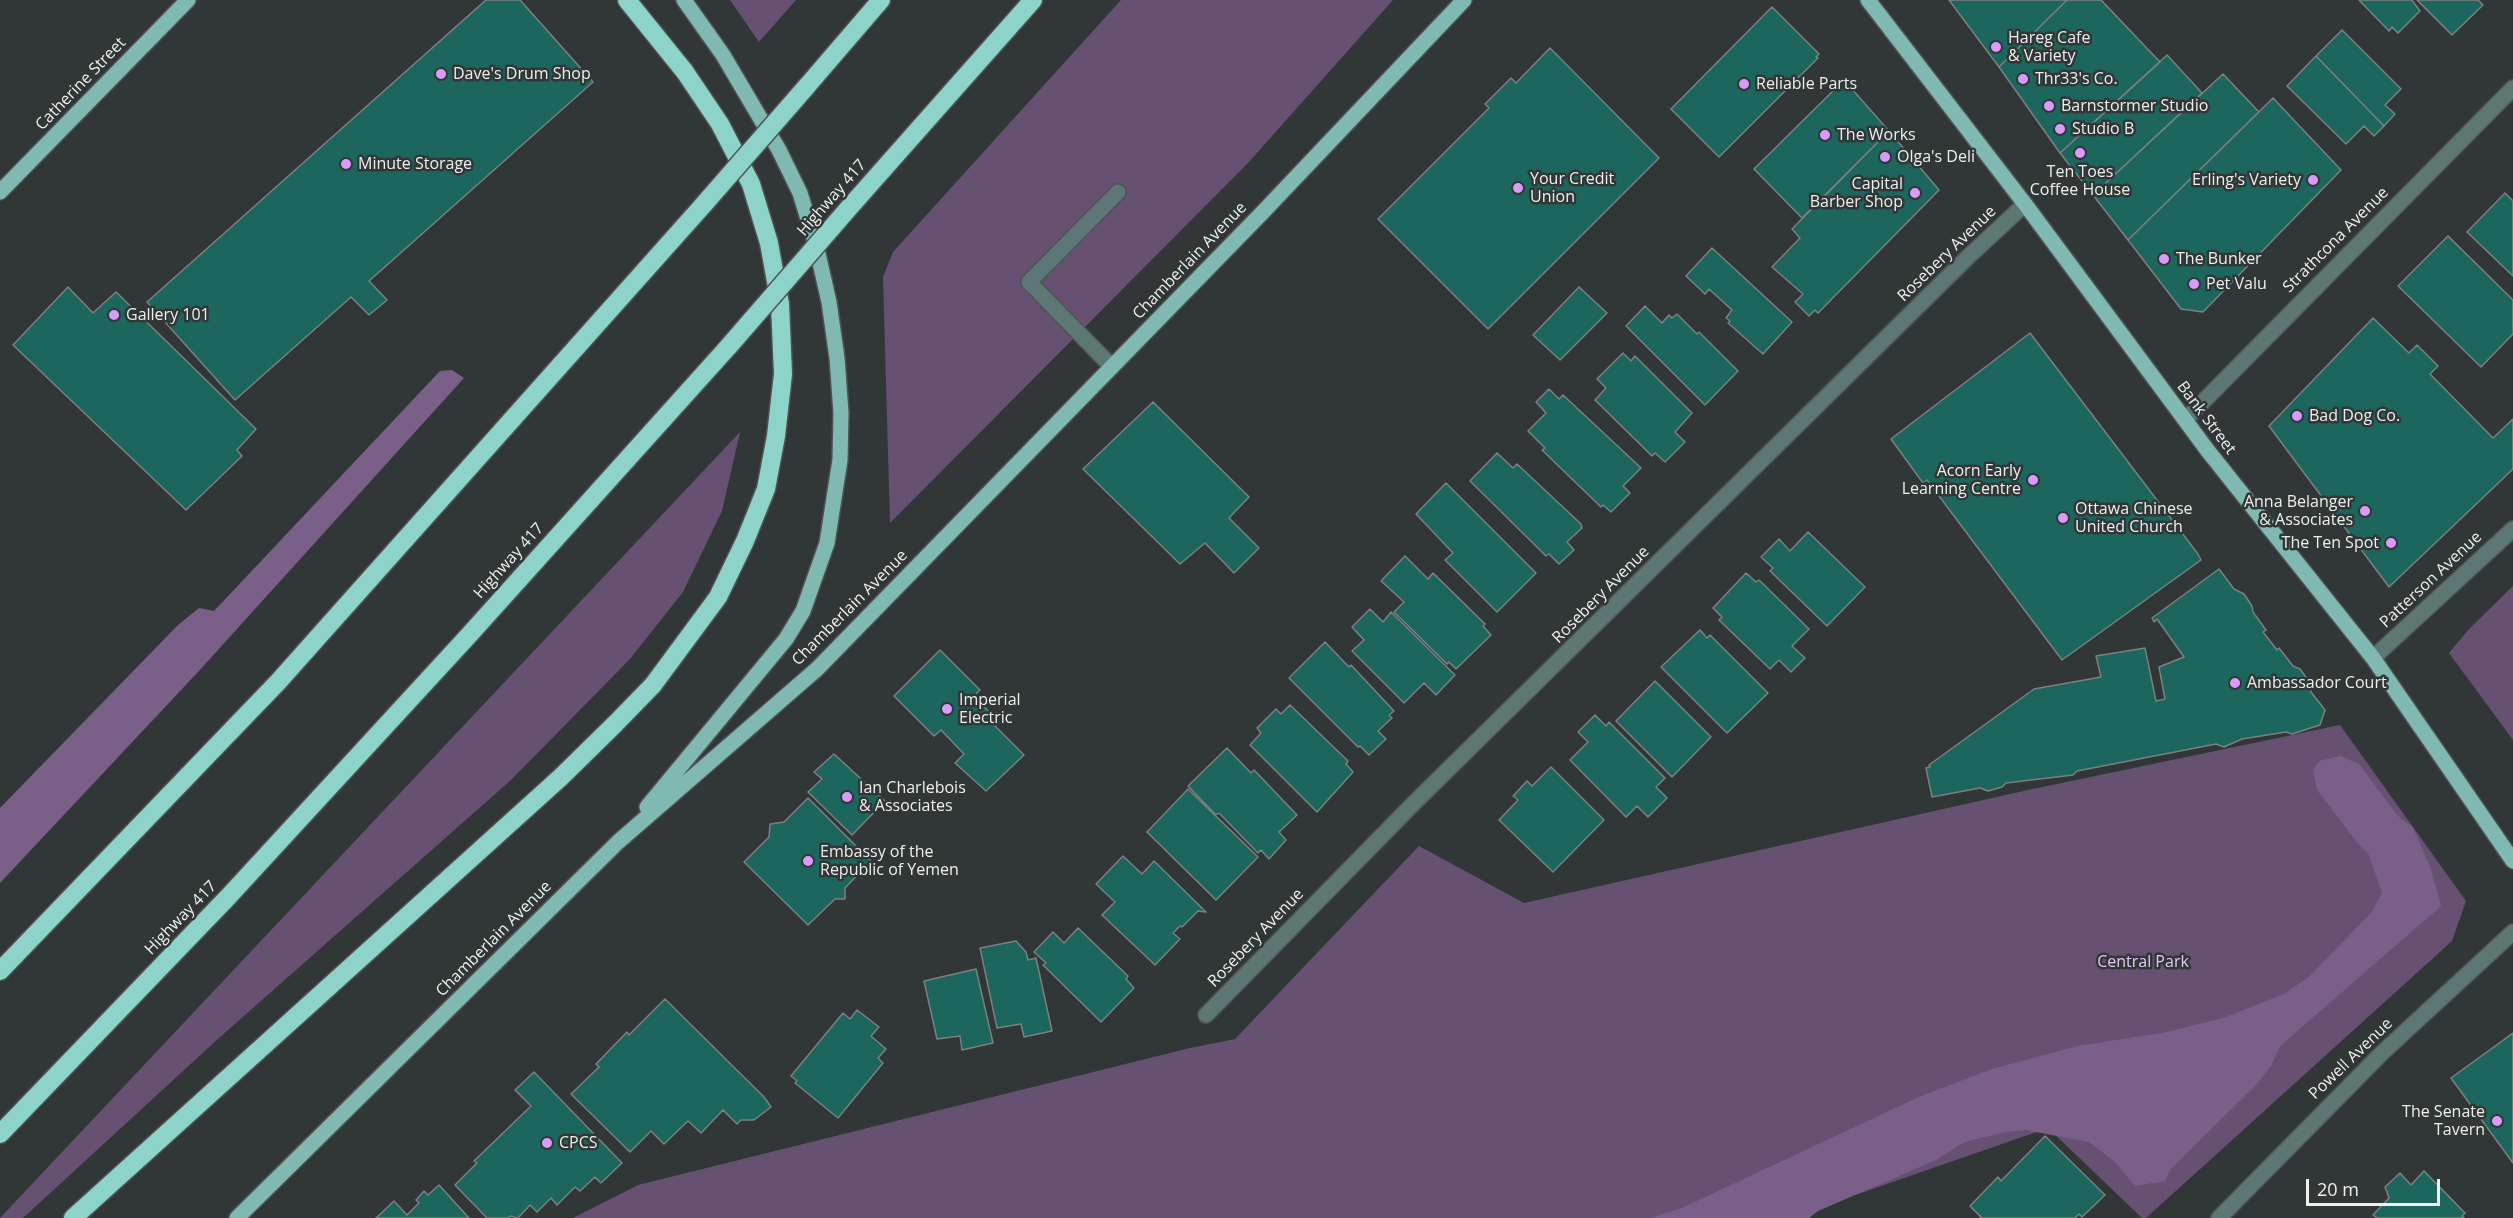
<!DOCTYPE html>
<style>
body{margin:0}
#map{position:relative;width:2513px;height:1218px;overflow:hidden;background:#313736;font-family:"Open Sans",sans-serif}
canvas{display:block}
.scale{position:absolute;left:2306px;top:1179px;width:134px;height:27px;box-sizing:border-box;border:3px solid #ecefee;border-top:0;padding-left:8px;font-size:18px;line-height:21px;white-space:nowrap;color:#ecefee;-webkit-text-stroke:4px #313736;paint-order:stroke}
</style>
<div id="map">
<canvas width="2513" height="1218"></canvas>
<div class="scale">20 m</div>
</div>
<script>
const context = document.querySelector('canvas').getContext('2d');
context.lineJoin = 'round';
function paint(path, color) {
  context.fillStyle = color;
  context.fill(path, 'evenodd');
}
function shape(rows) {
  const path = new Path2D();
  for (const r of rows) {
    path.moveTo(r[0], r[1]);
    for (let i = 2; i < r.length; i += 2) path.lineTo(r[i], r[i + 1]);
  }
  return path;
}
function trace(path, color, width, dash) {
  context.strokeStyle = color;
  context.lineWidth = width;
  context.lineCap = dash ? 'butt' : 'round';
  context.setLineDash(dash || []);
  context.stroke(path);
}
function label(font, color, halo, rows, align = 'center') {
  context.font = font + ' "Open Sans",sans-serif';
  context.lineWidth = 5;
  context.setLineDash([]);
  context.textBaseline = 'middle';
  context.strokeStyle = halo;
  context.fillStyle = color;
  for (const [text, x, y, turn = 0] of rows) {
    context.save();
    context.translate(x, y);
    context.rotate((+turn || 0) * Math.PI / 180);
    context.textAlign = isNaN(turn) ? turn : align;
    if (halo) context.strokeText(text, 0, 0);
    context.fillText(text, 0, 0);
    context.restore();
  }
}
const green = shape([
 [730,0,796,0,759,42],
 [1121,0,1393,0,1248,163,890,523,883,277,893,252],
 [740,432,722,511,683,592,630,659,511,780,219,1038,23,1218,0,1218],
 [2513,586,2513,740,2449,653,2468,630],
 [2340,725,2466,901,2452,941,2146,1218,2142,1218,2048,1128,1789,1218,573,1218,638,1185,1190,1048,1235,1039,1419,846,1524,903,2028,790]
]);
const forest = shape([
 [452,370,464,378,198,672,0,883,0,808,178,625,199,608,214,611,440,371],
 [2340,756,2359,764,2397,815,2413,828,2430,866,2441,906,2280,1046,2271,1066,2258,1083,2170,1170,2165,1181,2135,1186,2115,1162,2089,1142,2025,1130,2006,1132,1964,1142,1936,1160,1818,1211,1809,1218,1651,1218,1684,1207,1921,1096,1992,1069,2078,1046,2167,1032,2223,1018,2284,994,2310,976,2372,912,2382,893,2368,853,2360,846,2317,790,2313,770,2319,761]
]);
const building = shape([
 [486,0,520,0,593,82,369,281,387,300,369,315,351,297,235,400,147,302,486,0],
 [1949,0,2067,0,1999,67,1949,0],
 [2067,0,2101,0,2160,62,2060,153,1999,67,2067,0],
 [2359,0,2412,0,2420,11,2398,33,2392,27,2389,31,2359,0],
 [2417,0,2478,0,2483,5,2452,35,2417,0],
 [1772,7,1819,54,1816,57,1818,58,1719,157,1671,109,1772,7],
 [2342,30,2401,89,2385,105,2395,114,2384,126,2316,56,2342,30],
 [1550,48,1659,158,1488,329,1378,219,1489,108,1485,104,1511,78,1516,83,1550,48],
 [2167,55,2202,93,2093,195,2060,153,2167,55],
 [2316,56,2384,126,2374,136,2364,126,2346,144,2287,86,2316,56],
 [2223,74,2259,112,2128,240,2093,195,2223,74],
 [1844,80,1889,131,1802,218,1754,169,1844,80],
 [2273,98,2341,170,2203,312,2181,309,2128,240,2273,98],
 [1889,131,1939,190,1818,313,1815,310,1809,316,1795,302,1803,294,1772,267,1800,238,1792,229,1889,131],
 [2505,193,2513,201,2513,276,2467,232,2505,193],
 [2448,236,2513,300,2513,334,2481,367,2398,286,2448,236],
 [1712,248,1792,322,1763,354,1728,323,1730,321,1726,318,1732,310,1709,289,1705,294,1686,276,1712,248],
 [68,287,93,313,116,292,256,429,237,450,242,456,186,510,13,345,68,287],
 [1579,287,1607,313,1560,360,1533,335,1579,287],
 [1645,306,1662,323,1669,315,1672,318,1677,314,1697,334,1699,332,1738,371,1705,405,1626,326,1645,306],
 [2373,318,2409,353,2417,345,2438,366,2430,374,2493,438,2513,419,2513,469,2389,587,2269,426,2373,318],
 [2030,333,2198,554,2201,560,2062,660,1927,480,1923,483,1891,439,2030,333],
 [1623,353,1631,361,1635,356,1692,413,1675,432,1685,442,1665,462,1655,453,1652,456,1595,400,1606,388,1597,379,1623,353],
 [1549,389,1559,399,1563,395,1641,468,1623,486,1630,493,1611,512,1603,505,1601,507,1542,450,1545,448,1528,431,1546,413,1536,402,1549,389],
 [1153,402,1249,497,1229,518,1259,548,1234,573,1205,543,1180,564,1083,469,1153,402],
 [1497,453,1513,468,1517,464,1581,524,1582,528,1567,542,1574,550,1559,564,1549,554,1546,556,1470,481,1497,453],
 [1446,483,1536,573,1497,612,1445,560,1453,553,1416,514,1446,483],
 [1808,532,1865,587,1827,626,1770,571,1773,568,1761,557,1779,539,1790,551,1808,532],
 [1405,556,1428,579,1433,573,1485,624,1483,626,1491,635,1456,669,1449,662,1447,664,1394,612,1404,602,1381,581,1405,556],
 [2219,569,2234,589,2244,594,2252,606,2253,612,2266,630,2263,632,2277,650,2279,648,2293,666,2300,669,2308,680,2311,692,2325,710,2320,725,2292,734,2286,732,2242,739,2224,747,2216,744,2077,771,2073,775,2006,783,2002,787,1988,791,1980,788,1932,797,1926,768,1930,767,1929,765,2034,689,2101,677,2096,656,2145,648,2156,701,2165,699,2159,667,2184,657,2157,619,2154,622,2152,618,2219,569],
 [1746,573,1756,582,1759,580,1809,629,1792,646,1805,658,1791,672,1779,660,1770,669,1719,620,1722,617,1713,608,1746,573],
 [1370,609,1383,622,1391,612,1455,675,1436,695,1424,683,1404,703,1352,651,1364,640,1352,627,1370,609],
 [1700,630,1707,638,1710,635,1768,693,1727,733,1661,667,1700,630],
 [1325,642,1349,667,1351,665,1394,711,1389,715,1392,718,1378,731,1386,739,1369,755,1360,746,1358,747,1289,678,1325,642],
 [940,650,980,690,974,696,999,722,995,726,1024,755,986,791,955,763,964,754,941,730,934,736,894,696,940,650],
 [1655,681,1711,737,1672,777,1616,721,1655,681],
 [1290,705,1348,761,1346,764,1353,772,1317,812,1250,745,1261,733,1257,728,1276,709,1281,714,1290,705],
 [1595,715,1606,726,1609,722,1665,778,1656,787,1667,798,1648,817,1637,806,1626,817,1570,760,1588,742,1578,732,1595,715],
 [1227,748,1251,773,1254,770,1297,815,1279,832,1286,840,1269,859,1261,850,1258,853,1219,813,1216,815,1188,786,1227,748],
 [834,754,885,801,852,835,808,792,822,779,814,772,834,754],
 [1551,767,1604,820,1553,872,1499,820,1518,800,1513,796,1527,781,1532,786,1551,767],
 [1188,789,1258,857,1216,900,1147,832,1188,789],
 [808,798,871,861,845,888,845,899,835,899,808,925,744,862,769,837,770,824,784,822,808,798],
 [1123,856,1142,874,1154,861,1206,912,1198,911,1182,927,1180,926,1173,933,1180,939,1155,965,1102,915,1115,902,1096,884,1123,856],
 [1078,928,1128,976,1126,979,1134,988,1101,1022,1043,965,1046,963,1034,952,1053,932,1064,943,1078,928],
 [1016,941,1026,952,1028,960,1036,958,1052,1031,1024,1037,1021,1024,997,1028,980,948,1016,941],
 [976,969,993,1043,962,1050,960,1036,937,1039,924,981,976,969],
 [665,999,764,1097,771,1107,754,1120,741,1120,737,1124,723,1110,701,1133,688,1121,664,1144,651,1131,630,1152,571,1094,599,1067,596,1064,627,1032,629,1035,665,999],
 [857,1010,879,1027,871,1036,886,1049,878,1058,883,1063,838,1118,795,1083,797,1081,791,1076,843,1013,850,1019,857,1010],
 [2513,1033,2513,1163,2451,1078,2513,1033],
 [534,1072,622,1163,601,1183,595,1177,580,1191,575,1187,557,1205,551,1198,537,1212,530,1205,518,1218,510,1216,508,1218,487,1218,455,1185,477,1163,474,1161,531,1106,515,1090,534,1072],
 [2045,1136,2105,1195,2082,1217,2079,1214,2075,1218,1980,1218,1981,1217,1970,1206,1998,1177,2001,1181,2045,1136],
 [2424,1171,2465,1213,2462,1216,2464,1218,2377,1218,2373,1215,2389,1198,2385,1187,2400,1173,2411,1185,2424,1171],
 [439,1185,469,1218,376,1218,394,1201,407,1215,419,1203,416,1200,424,1191,428,1195,439,1185]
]);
const minor = shape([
 [1112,367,1029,282,1118,192],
 [2186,419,2513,88],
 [2373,658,2513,529],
 [1206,1015,1413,804,1968,257,2025,204],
 [2219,1218,2382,1053,2513,932]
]);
const major = shape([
 [1868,0,2025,204,2208,451,2373,658,2513,861],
 [0,192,188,0],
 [647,807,786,639,803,611,827,543,840,460,841,413,837,358,829,302,816,245,800,193,779,150,723,55,684,0],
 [237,1218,618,842,817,669,1262,213,1464,0]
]);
const highway = shape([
 [807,86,881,0],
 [848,209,1033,0],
 [0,971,278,682,705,203],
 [0,1134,229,896,470,634,729,346],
 [73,1218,561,777,615,724,653,685,718,597,745,541,766,489,776,436,783,374,780,304,769,243,751,184,720,124,685,72,627,0]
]);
const highwayBridge = shape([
 [705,203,807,86],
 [729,346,848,209]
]);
const markers = [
 [1996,47,6,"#d79bf9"],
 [441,74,6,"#d79bf9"],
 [2023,79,6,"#d79bf9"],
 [1744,84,6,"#d79bf9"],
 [2049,106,6,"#d79bf9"],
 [2060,129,6,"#d79bf9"],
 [1825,135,6,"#d79bf9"],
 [2080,153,6,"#d79bf9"],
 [1885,157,6,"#d79bf9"],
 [346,164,6,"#d79bf9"],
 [2313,180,6,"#d79bf9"],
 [1518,188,6,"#d79bf9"],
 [1915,193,6,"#d79bf9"],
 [2164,259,6,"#d79bf9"],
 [2194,284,6,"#d79bf9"],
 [114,315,6,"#d79bf9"],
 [2297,416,6,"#d79bf9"],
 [2033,480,6,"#d79bf9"],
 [2365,511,6,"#d79bf9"],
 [2063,518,6,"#d79bf9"],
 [2391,543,6,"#d79bf9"],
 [2235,683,6,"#d79bf9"],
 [947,709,6,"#d79bf9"],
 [847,797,6,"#d79bf9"],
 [808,861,6,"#d79bf9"],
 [2497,1121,6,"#d79bf9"],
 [547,1143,6,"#d79bf9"]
];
const poiNames = [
 ["Hareg Cafe",2008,38],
 ["& Variety",2008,56],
 ["Dave's Drum Shop",453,74],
 ["Thr33's Co.",2035,79],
 ["Reliable Parts",1756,84],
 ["Barnstormer Studio",2061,106],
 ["Studio B",2072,129],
 ["The Works",1837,135],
 ["Olga's Deli",1897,157],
 ["Minute Storage",358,164],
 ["Ten Toes",2080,172,"center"],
 ["Coffee House",2080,190,"center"],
 ["Your Credit",1530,179],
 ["Union",1530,197],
 ["Erling's Variety",2301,180,"right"],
 ["Capital",1903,184,"right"],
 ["Barber Shop",1903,202,"right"],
 ["The Bunker",2176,259],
 ["Pet Valu",2206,284],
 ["Gallery 101",126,315],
 ["Bad Dog Co.",2309,416],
 ["Acorn Early",2021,471,"right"],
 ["Learning Centre",2021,489,"right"],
 ["Anna Belanger",2353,502,"right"],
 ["& Associates",2353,520,"right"],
 ["Ottawa Chinese",2075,509],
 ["United Church",2075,527],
 ["The Ten Spot",2379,543,"right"],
 ["Ambassador Court",2247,683],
 ["Imperial",959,700],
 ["Electric",959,718],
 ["Ian Charlebois",859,788],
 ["& Associates",859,806],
 ["Embassy of the",820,852],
 ["Republic of Yemen",820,870],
 ["The Senate",2485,1112,"right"],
 ["Tavern",2485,1130,"right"],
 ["CPCS",559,1143]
];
const streetNames = [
 ["Catherine Street",81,84,-46],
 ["Highway 417",832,198,-49],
 ["Strathcona Avenue",2336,240,-45],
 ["Rosebery Avenue",1947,254,-44],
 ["Chamberlain Avenue",1190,261,-46],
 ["Bank Street",2206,418,53],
 ["Highway 417",509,561,-48],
 ["Patterson Avenue",2431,580,-43],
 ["Rosebery Avenue",1601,595,-45],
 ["Chamberlain Avenue",850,608,-45],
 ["Highway 417",181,918,-46],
 ["Rosebery Avenue",1256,938,-46],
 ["Chamberlain Avenue",494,939,-45],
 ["Powell Avenue",2351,1059,-44]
];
const parkNames = [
 ["Central Park",2143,962]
];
paint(green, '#665173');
paint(forest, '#7a6089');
paint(building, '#1d665e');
trace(building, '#7b8180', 1.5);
trace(minor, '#4f5453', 18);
trace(major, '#4f5453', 18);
trace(highway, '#4f5453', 21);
trace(minor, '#5d7874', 15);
trace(major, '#80b9b1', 15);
trace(highway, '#8dd3c9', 18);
trace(highwayBridge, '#4f5453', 21, []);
trace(highwayBridge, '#8dd3c9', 18);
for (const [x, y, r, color] of markers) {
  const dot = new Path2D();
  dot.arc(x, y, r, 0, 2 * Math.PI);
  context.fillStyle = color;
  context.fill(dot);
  trace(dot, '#313736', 2);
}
label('16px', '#ecefee', '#313736', poiNames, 'left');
label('16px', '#ecefee', '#313736', streetNames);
label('16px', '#e7c5fb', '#313736', parkNames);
</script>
